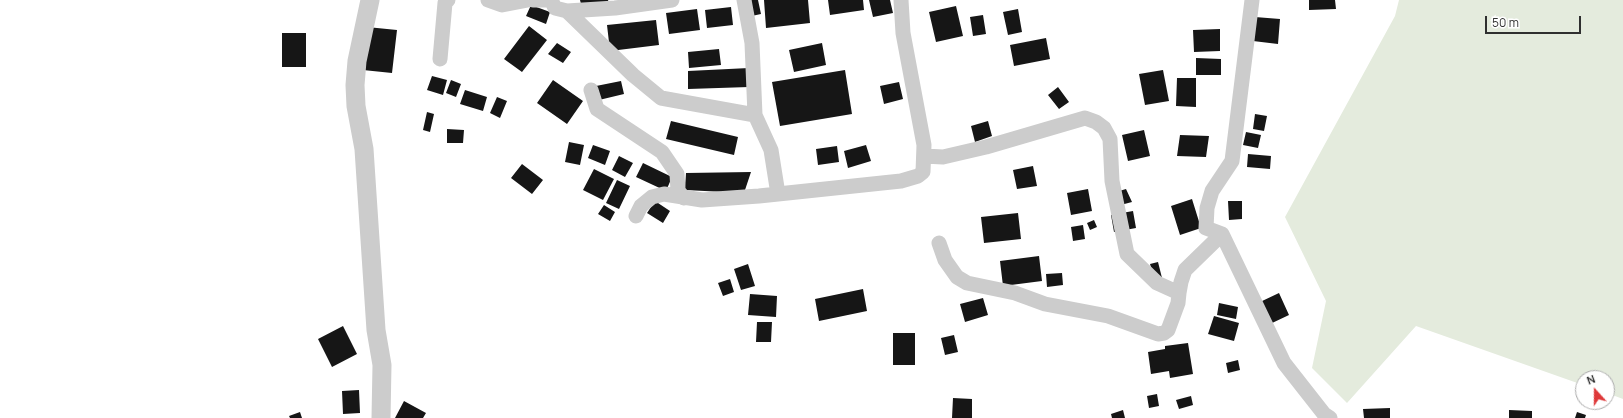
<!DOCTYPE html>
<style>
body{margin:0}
#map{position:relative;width:1623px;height:418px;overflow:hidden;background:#fff;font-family:Manrope,sans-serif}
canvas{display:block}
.north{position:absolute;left:1575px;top:370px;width:40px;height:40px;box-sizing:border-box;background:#fff;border:1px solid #acacac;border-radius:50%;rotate:339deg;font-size:11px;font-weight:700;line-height:16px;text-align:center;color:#2f2f2f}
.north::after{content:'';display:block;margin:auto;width:14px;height:18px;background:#de393a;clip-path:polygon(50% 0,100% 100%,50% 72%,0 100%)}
.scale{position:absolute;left:1485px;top:16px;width:96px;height:18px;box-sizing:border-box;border:2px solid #2f2f2f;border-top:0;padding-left:5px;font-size:12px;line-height:14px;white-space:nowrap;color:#2f2f2f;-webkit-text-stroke:3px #fff;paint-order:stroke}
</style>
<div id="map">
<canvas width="1623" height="418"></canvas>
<div class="north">N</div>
<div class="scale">50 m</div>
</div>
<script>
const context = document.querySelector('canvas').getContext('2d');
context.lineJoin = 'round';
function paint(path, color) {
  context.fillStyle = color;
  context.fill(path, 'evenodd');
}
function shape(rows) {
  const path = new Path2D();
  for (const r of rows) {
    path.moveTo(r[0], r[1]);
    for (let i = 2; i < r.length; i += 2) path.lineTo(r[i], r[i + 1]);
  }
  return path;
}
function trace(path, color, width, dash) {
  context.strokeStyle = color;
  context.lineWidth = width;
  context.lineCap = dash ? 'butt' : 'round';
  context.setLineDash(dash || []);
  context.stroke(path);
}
const green = shape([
 [1399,0,1623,0,1623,399,1607,393,1607,378,1583,378,1583,385,1416,326,1347,403,1312,368,1326,301,1285,217,1395,16]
]);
const building = shape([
 [580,0,608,0,609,3,582,8],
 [752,0,758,0,761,14,747,17,743,2],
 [764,0,808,0,810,23,766,28],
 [828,0,863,0,864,10,830,15],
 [869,0,890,0,893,13,873,17],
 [1309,0,1335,0,1336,9,1309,10],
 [531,5,550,12,546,24,526,16],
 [956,6,963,36,936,42,929,12],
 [731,7,733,25,707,28,705,10],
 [697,9,700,30,669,34,666,13],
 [1018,9,1022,32,1008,35,1003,12],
 [983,15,986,34,973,36,970,17],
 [1255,17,1280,19,1278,44,1253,41],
 [656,20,659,45,610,51,607,25],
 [529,26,547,40,522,72,504,59],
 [367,27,397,30,392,73,363,70],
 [1220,29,1220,51,1194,52,1193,30],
 [282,33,306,33,306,67,282,67],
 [1046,38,1050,59,1014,66,1010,45],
 [557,43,571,52,563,63,548,54],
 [822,43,826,65,794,72,789,50],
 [719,49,721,65,689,68,688,52],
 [1196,58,1221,59,1221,75,1196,75],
 [749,68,749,87,688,89,688,71],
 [845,70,852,114,780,126,772,82],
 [1163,70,1169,101,1145,105,1139,74],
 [432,76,447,80,443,95,427,90],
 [1177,78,1196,78,1196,107,1176,106],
 [451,80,461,84,456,97,446,93],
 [553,80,583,101,567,124,537,103],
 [621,81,624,94,599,100,596,86],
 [899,82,903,99,884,104,880,86],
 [1058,87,1069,102,1059,109,1048,95],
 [465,90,487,97,483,111,460,104],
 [497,97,507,101,500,118,490,113],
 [427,112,434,114,430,132,423,130],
 [1255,114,1267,116,1264,131,1253,129],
 [671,121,738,137,734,155,666,139],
 [988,121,992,136,975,142,971,126],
 [447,129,464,130,463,143,447,143],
 [1144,130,1150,156,1128,161,1122,135],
 [1246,132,1261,135,1258,148,1243,145],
 [1180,135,1209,136,1206,157,1177,156],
 [569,142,584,145,580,165,565,162],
 [593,145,610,151,605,165,588,158],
 [866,145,871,161,848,168,844,151],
 [837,146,839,162,818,165,816,149],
 [1248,154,1271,156,1270,169,1247,167],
 [619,156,633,163,625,177,612,170],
 [643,163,672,177,666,191,636,177],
 [522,164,543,180,532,194,511,178],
 [1033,166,1037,186,1017,189,1013,170],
 [594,169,614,179,603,200,583,190],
 [751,172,744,193,685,190,686,173],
 [617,180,630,186,619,209,606,203],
 [1088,189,1092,211,1071,215,1067,193],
 [1126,189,1132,202,1113,207,1109,194],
 [1192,199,1201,228,1180,235,1171,206],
 [655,201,670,211,663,223,647,213],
 [1228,201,1242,201,1242,219,1229,220],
 [604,205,615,212,610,221,598,214],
 [1133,211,1136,228,1114,232,1111,215],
 [1018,213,1021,239,984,243,981,217],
 [1094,220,1097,227,1090,230,1087,223],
 [1083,225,1085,239,1073,241,1071,227],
 [1039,256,1042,281,1003,286,1000,261],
 [1158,262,1162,278,1155,280,1150,264],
 [748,264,755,286,741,290,734,269],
 [1062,273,1063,285,1047,287,1046,274],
 [730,279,734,292,723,296,718,283],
 [863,289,867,311,819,321,815,299],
 [1279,293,1289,315,1270,324,1260,302],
 [750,294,777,296,776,317,748,315],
 [983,298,988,315,965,322,960,304],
 [1219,303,1238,307,1236,319,1217,315],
 [1214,316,1239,323,1234,341,1208,334],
 [757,322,772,322,771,342,756,342],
 [343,326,357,354,332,367,318,339],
 [893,333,915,333,915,365,893,365],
 [954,335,958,352,945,355,941,338],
 [1188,343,1193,374,1170,378,1169,371,1151,374,1148,352,1165,349,1165,346],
 [1238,360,1240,370,1228,373,1226,363],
 [359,390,360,413,343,414,342,391],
 [1157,394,1159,406,1149,408,1147,396],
 [1191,396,1193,405,1179,409,1176,400],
 [953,398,972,399,972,418,952,418],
 [404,401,426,413,423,418,395,418],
 [1390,408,1390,418,1364,418,1363,409],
 [1123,410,1125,418,1112,418,1111,414],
 [1509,410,1532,411,1532,418,1509,418],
 [300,412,302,418,290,418,289,416],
 [1577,412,1586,415,1585,418,1575,418]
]);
const minor = shape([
 [488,0,502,5,528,0],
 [533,0,551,0,555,8,567,11,615,8,672,0],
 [744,0,752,43,755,115,771,150,778,194],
 [1252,0,1232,161,1212,191,1207,208,1206,228,1222,234,1284,363,1324,414,1330,418],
 [567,11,633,75,661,98,755,115],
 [440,59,445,3,448,0],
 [591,90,597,109,662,152,677,174,678,191,684,198],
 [924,156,943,157,986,147,1085,118,1096,122,1104,128,1110,139,1112,181,1127,254,1157,283,1179,293,1178,303,1168,330,1164,333,1158,334,1108,316,1045,304,1015,293,967,283,957,277,945,260,939,243],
 [636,216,641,206,652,197,664,194,702,200,759,196,901,181,918,176,923,172,924,145,903,33,901,0],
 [1179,293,1181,282,1185,270,1222,234]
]);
const tertiary = shape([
 [370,0,357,61,355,85,356,106,364,149,376,330,382,365,381,418]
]);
paint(green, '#e4ebdd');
paint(building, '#161616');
trace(minor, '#ccc', 15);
trace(tertiary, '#ccc', 19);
</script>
